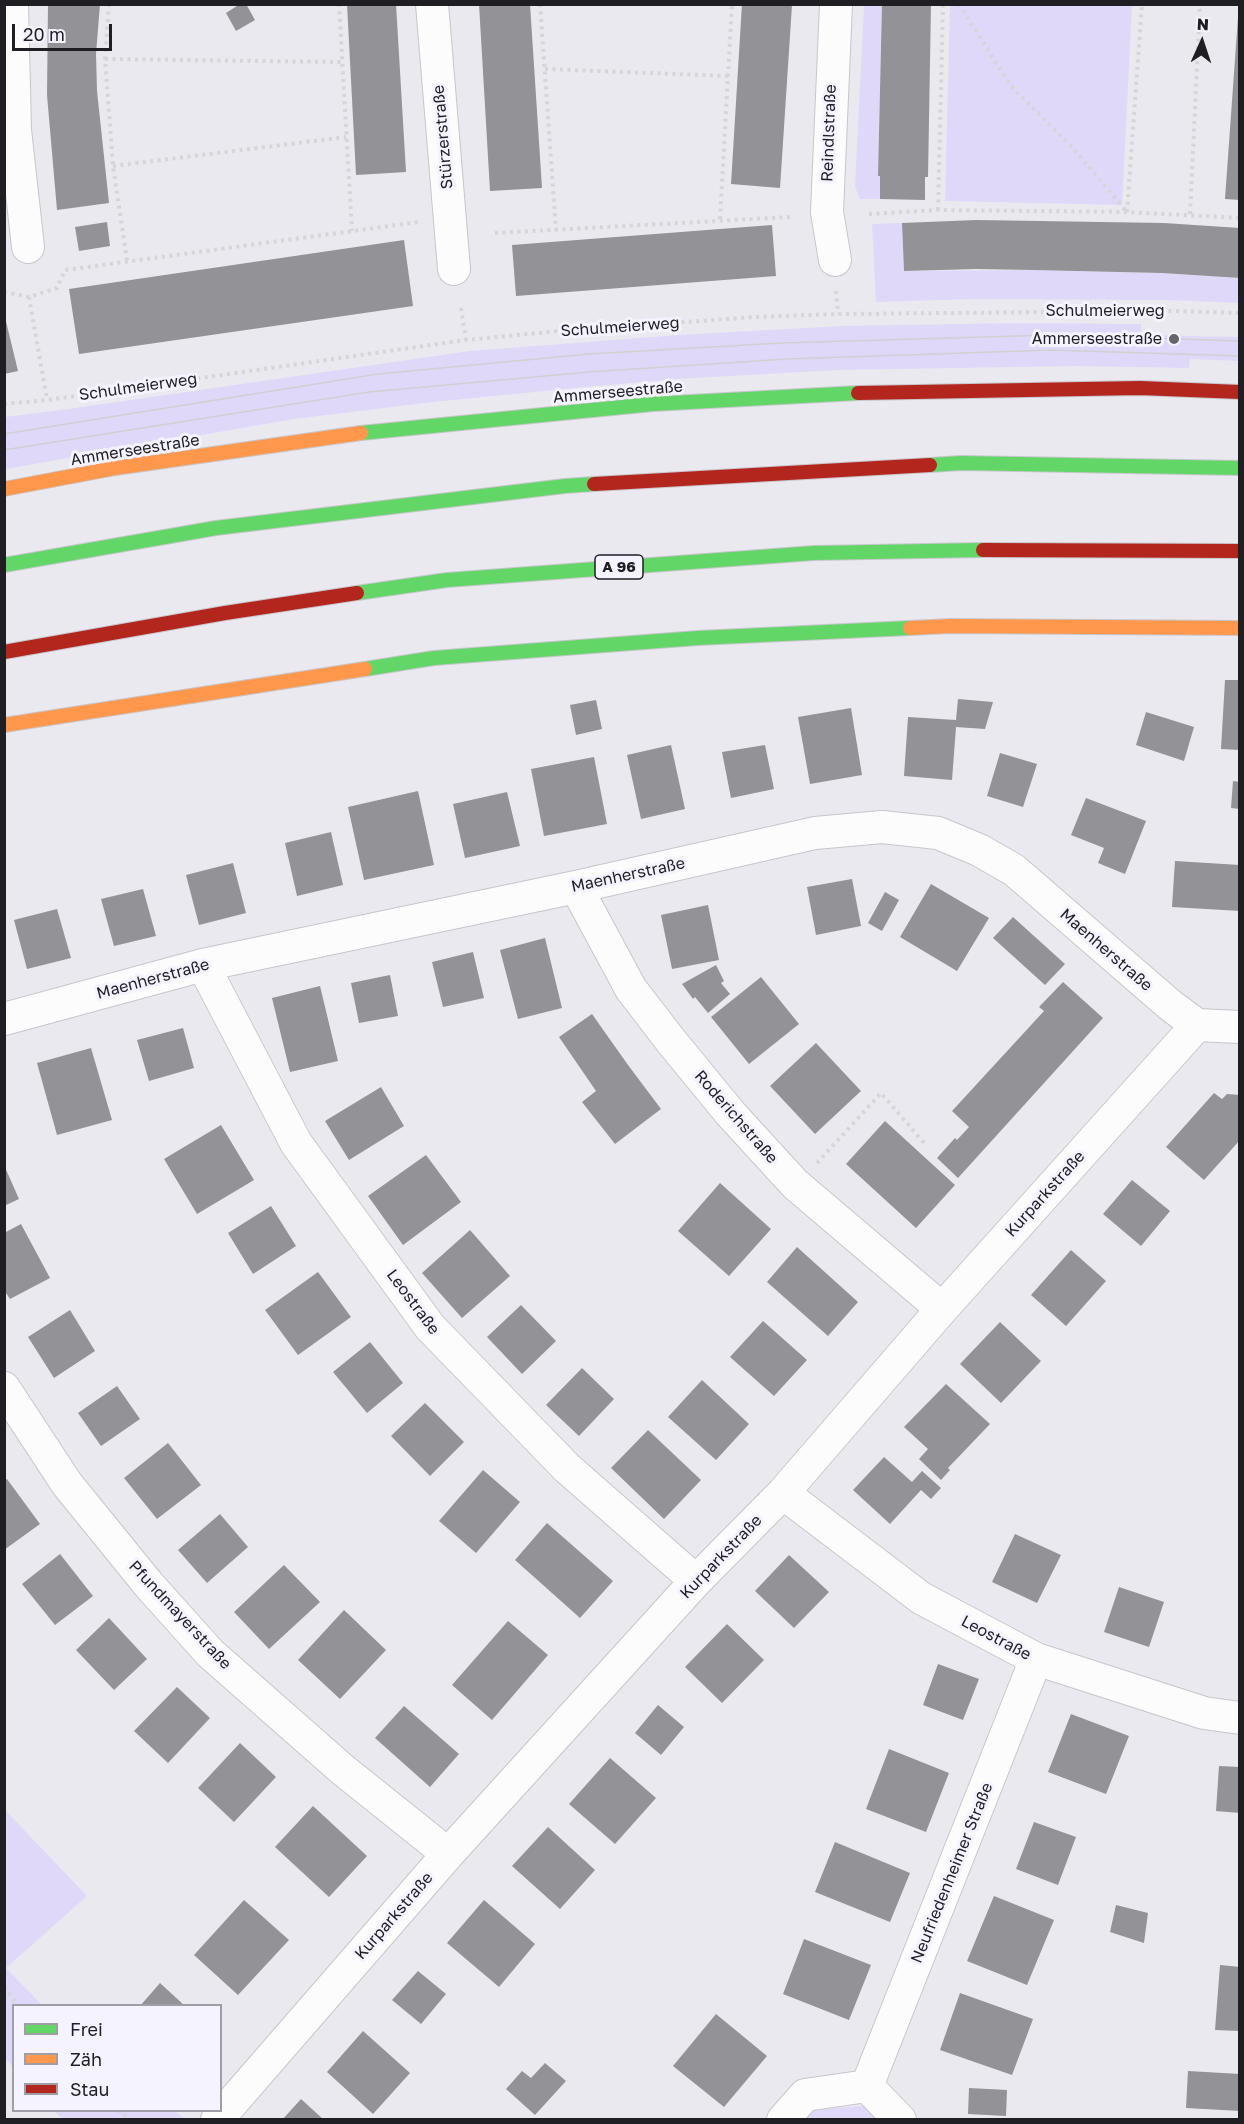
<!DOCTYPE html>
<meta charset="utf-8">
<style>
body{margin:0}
#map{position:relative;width:1244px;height:2124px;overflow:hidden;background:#eae9ef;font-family:"Golos Text",sans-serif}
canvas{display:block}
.frame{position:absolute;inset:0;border:6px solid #1f1e23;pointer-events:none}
.legend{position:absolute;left:12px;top:2004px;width:210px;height:108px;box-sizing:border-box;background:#f5f3ff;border:2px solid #9f9ea7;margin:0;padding:8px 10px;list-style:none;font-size:18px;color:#1f1e23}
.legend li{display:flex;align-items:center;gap:12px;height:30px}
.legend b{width:30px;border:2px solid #9f9ea7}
.north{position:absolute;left:1172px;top:12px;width:60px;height:60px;-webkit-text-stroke:4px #f5f3ff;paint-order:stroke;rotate:3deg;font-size:16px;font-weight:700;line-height:24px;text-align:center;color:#1f1e23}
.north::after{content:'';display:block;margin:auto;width:21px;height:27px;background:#1f1e23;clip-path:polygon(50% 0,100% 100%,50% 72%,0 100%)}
.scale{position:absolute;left:12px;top:24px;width:100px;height:27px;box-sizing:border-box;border:3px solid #1f1e23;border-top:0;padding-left:8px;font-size:18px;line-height:21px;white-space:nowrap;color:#1f1e23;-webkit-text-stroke:4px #f5f3ff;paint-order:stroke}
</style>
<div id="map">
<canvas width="1244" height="2124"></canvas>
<div class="frame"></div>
<ul class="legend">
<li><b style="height:8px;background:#63d668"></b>Frei</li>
<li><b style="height:8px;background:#ff974d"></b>Zäh</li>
<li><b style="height:8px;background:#b3261e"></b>Stau</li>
</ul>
<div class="north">N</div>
<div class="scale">20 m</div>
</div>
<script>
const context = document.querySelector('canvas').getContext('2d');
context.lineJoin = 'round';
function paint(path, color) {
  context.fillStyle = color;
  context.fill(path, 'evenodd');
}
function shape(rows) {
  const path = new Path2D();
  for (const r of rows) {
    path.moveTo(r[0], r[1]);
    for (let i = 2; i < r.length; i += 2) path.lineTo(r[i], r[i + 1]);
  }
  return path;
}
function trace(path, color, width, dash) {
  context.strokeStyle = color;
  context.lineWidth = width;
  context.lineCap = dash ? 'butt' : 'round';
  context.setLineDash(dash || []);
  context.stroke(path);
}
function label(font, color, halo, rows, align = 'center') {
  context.font = font + ' "Golos Text",sans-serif';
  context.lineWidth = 6;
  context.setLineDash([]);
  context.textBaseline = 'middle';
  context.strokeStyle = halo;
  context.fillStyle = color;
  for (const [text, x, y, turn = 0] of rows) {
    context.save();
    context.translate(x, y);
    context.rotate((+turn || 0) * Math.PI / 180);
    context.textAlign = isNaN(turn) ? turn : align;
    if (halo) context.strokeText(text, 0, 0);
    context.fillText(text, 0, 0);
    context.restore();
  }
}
const green = shape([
 [864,5,882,5,878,175,880,176,880,199,860,199,855,186],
 [950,5,1132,5,1122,205,945,201],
 [902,223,904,271,1033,270,1162,273,1239,278,1239,303,1165,300,976,299,876,302,872,224],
 [1018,323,1141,324,1141,335,1239,337,1239,361,1190,359,1189,368,1076,366,837,370,677,379,575,388,433,402,294,419,5,469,5,417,62,410,470,351,679,335,842,326],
 [5,1810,87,1896,6,1968,42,2005,14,2006,13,2067,4,2057],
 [864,2106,878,2119,805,2120,813,2110],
 [54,2111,174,2111,186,2119,62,2119]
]);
const building = shape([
 [48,4,100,4,96,54,97,91,109,203,57,210,47,95],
 [240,4,246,4,255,20,236,31,226,13],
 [347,4,396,4,406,172,356,175],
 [479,4,530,4,542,188,490,191],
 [742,4,792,5,780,188,731,184],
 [882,4,931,4,928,177,925,177,925,200,880,199,880,176,878,176],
 [1238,17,1240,17,1240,200,1225,199],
 [976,220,1164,223,1240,228,1240,278,1162,273,1033,270,976,269,904,271,902,223],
 [107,222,110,246,79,251,75,227],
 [772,225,776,276,516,296,512,245],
 [404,240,413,306,79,354,69,289],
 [4,313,18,371,4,374],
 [1225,680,1240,680,1240,750,1221,749],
 [958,699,993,702,985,729,956,727,952,780,904,776,908,717,956,720],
 [596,700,602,729,576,735,570,705],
 [851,708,862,775,810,784,798,717],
 [1146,712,1194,727,1184,761,1136,745],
 [671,745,685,809,641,819,627,755],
 [765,745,774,789,731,798,722,752],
 [1000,753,1037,764,1023,807,987,796],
 [594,757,607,824,544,836,531,769],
 [1233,781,1240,782,1240,809,1231,808],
 [418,791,434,865,364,880,348,807],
 [507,792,520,846,465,858,453,804],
 [1086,798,1146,821,1125,874,1098,863,1104,848,1071,835],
 [331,832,343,885,297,896,285,843],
 [1175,861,1240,865,1240,911,1172,907],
 [233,863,246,913,199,925,186,875],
 [852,879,861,926,816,935,807,887],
 [931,884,989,918,957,971,900,937],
 [143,889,156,936,114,946,101,899],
 [885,892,899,900,882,931,868,923],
 [708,905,719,960,672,969,661,915],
 [57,909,71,958,27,969,14,920],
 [1013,917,1065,964,1045,985,993,938],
 [545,938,562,1008,518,1019,500,950],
 [473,952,484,998,443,1007,432,962],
 [716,965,724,981,721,983,730,994,708,1013,695,997,693,999,682,984],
 [390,975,398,1016,359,1023,351,983],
 [761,977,799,1024,749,1064,711,1017],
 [1063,982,1103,1018,958,1178,937,1158,955,1138,957,1140,969,1127,952,1111,1044,1011,1039,1007],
 [320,986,338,1061,290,1072,272,998],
 [592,1014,628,1065,661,1109,615,1144,582,1102,596,1091,559,1037],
 [183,1028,194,1068,149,1081,137,1040],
 [816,1043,861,1091,815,1134,770,1086],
 [91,1048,112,1120,57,1135,37,1063],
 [381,1087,404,1126,349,1160,325,1121],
 [1214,1093,1222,1099,1227,1094,1240,1095,1240,1140,1204,1180,1166,1147],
 [885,1121,955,1185,916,1228,846,1164],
 [221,1125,254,1180,197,1214,164,1159],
 [426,1155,461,1202,403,1245,368,1196],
 [4,1165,19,1199,4,1206],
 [1132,1180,1170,1211,1141,1246,1103,1214],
 [720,1183,771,1229,729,1276,678,1231],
 [271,1206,296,1246,253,1274,228,1233],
 [21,1224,50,1278,10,1299,4,1290,4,1233],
 [470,1230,510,1276,462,1318,422,1273],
 [797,1247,858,1302,828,1336,767,1282],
 [1071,1250,1106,1281,1066,1326,1031,1295],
 [318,1272,351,1317,298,1355,265,1310],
 [521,1305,556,1341,522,1374,487,1337],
 [70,1310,95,1351,54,1378,28,1337],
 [763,1321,807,1360,774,1396,730,1357],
 [1000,1322,1041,1361,1001,1403,960,1364],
 [370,1342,403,1383,367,1413,333,1372],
 [582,1368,614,1399,579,1436,546,1405],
 [702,1380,749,1424,716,1460,668,1417],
 [946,1384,990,1424,948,1468,950,1470,941,1480,919,1459,928,1449,904,1427],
 [117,1386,140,1419,101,1446,78,1413],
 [425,1403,464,1442,430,1476,391,1436],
 [648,1430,701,1480,664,1519,611,1468],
 [168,1443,201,1485,157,1519,124,1478],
 [884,1457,912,1482,922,1471,941,1488,931,1499,921,1490,890,1524,853,1490],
 [483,1470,520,1502,476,1553,439,1521],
 [7,1479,40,1524,4,1550,4,1481],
 [220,1514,248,1547,207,1583,178,1550],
 [547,1523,613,1581,580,1618,515,1560],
 [1015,1534,1061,1555,1037,1603,992,1582],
 [60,1554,93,1596,55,1625,22,1584],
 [789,1555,829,1592,794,1628,755,1591],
 [284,1565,320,1602,269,1649,234,1612],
 [1119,1587,1164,1602,1149,1647,1104,1632],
 [344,1610,386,1650,340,1699,298,1660],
 [109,1618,147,1659,114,1690,76,1650],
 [508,1621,548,1655,492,1720,452,1685],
 [727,1624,764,1660,722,1703,685,1667],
 [938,1664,979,1679,963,1720,923,1705],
 [177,1687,210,1718,168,1763,134,1731],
 [658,1705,684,1727,661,1755,635,1733],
 [404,1706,459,1754,430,1787,375,1738],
 [1071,1714,1129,1736,1106,1794,1048,1772],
 [240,1743,276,1777,234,1822,198,1788],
 [889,1749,949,1773,926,1832,866,1809],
 [610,1758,656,1798,615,1844,569,1804],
 [1219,1766,1240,1767,1240,1813,1216,1811],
 [313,1806,367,1856,329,1897,275,1847],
 [1034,1822,1076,1837,1058,1885,1016,1869],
 [548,1827,595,1870,560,1909,512,1866],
 [835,1842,910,1873,890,1922,815,1892],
 [994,1896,1054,1920,1027,1985,967,1961],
 [244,1900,289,1940,238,1995,194,1955],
 [484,1900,535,1944,499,1987,447,1943],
 [1116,1905,1148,1913,1144,1943,1110,1932],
 [804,1939,871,1965,849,2020,783,1994],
 [1220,1965,1240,1967,1240,2031,1215,2030],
 [418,1971,446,1994,421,2024,392,2000],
 [160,1983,185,2006,140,2006],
 [960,1993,1033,2019,1012,2075,940,2050],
 [716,2014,767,2056,724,2107,673,2066],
 [363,2031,410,2073,373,2114,327,2072],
 [545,2063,566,2081,535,2115,506,2089,522,2071,531,2078],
 [1188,2071,1240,2074,1240,2111,1186,2108],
 [969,2088,1007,2090,1006,2116,968,2114],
 [301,2099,324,2120,282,2120]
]);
const path = shape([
 [109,4,105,59,113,166,127,260],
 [339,4,352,231],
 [540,4,556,230],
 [959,4,1010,85,1072,147,1127,212],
 [105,59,341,62],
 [545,69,729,76],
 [113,166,346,137],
 [938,210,943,4],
 [1127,212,1142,4],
 [869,214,938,210,1127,212,1240,218],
 [1190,214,1200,4],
 [720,219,732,4],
 [495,233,790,217],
 [836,291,838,314],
 [4,292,29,297,57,288,65,270,419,222],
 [29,297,47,400],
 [461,308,466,340],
 [4,404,47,400,466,340,559,331,755,317,838,314,1174,311,1240,313],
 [817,1163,881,1093,925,1144],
 [4,1987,18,2006],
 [118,2110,130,2120]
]);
const street = shape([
 [12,4,15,130,28,247],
 [432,4,454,269],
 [835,260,827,212,836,4],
 [576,887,631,989,671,1041,730,1113,795,1184,942,1309],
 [203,965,296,1143,430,1327,567,1468,696,1581],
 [4,1019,203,965,576,887,815,833,882,827,938,833,979,850,1014,870,1170,1005,1197,1025],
 [1197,1025,1240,1027],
 [4,1388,67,1484,149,1585,210,1653,343,1770,448,1854],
 [783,1493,921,1598,1036,1659,1204,1713,1240,1718],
 [867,2086,1036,1659],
 [867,2086,900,2120],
 [217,2120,448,1854,696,1581,783,1493,942,1309,1197,1025],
 [783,2120,805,2095,867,2086]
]);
const fast = shape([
 [361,433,653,404,858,393],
 [930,465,961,463,1240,468],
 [4,565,216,528,565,486,594,484],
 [357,593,447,580,814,553,983,550],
 [365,669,434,658,698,638,910,628]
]);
const slow = shape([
 [4,489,115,468,361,433],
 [910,628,950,626,1240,628],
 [4,725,365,669]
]);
const jam = shape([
 [858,393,1140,388,1240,392],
 [594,484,930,465],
 [983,550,1240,551],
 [4,652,225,613,357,593]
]);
const tram = shape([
 [4,434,378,374,589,354,781,343,1052,335,1240,341],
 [4,450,369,392,589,372,787,359,1051,350,1240,356]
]);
const markers = [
 [1174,339,6,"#66656a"]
];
const shields = [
 [619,567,48]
];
const shieldNames = [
 ["A 96",619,567]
];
const streetNames = [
 ["Reindlstraße",829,133,-88],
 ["Stürzerstraße",443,137,-95],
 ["Schulmeierweg",1105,311],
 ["Schulmeierweg",620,327,-4],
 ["Schulmeierweg",138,387,-8],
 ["Ammerseestraße",618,392,-5],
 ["Ammerseestraße",135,450,-9],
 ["Maenherstraße",628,875,-12],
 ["Maenherstraße",1106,950,41],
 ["Maenherstraße",153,979,-15],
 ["Roderichstraße",736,1117,49],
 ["Kurparkstraße",1045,1194,-48],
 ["Leostraße",413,1302,53],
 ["Kurparkstraße",721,1557,-46],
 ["Pfundmayerstraße",180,1615,47],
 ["Leostraße",996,1638,28],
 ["Neufriedenheimer Straße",952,1873,-68],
 ["Kurparkstraße",394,1916,-49]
];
const poiNames = [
 ["Ammerseestraße",1162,339]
];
paint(green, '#e0d8f8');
paint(building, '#939296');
trace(street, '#c7c6cb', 34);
trace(fast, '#c7c6cb', 16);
trace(slow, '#c7c6cb', 16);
trace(jam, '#c7c6cb', 16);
trace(path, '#d6d5d7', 4, [3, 4.5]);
trace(street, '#fcfcfd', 32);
trace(fast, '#63d668', 14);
trace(slow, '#ff974d', 14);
trace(jam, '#b3261e', 14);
trace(tram, '#d0d0d2', 1.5);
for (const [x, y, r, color] of markers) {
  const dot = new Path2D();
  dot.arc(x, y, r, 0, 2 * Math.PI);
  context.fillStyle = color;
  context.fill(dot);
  trace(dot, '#f5f3ff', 2);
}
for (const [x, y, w] of shields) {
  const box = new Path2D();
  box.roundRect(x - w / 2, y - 12, w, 24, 4.5);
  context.fillStyle = '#f5f3ff';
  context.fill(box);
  trace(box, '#1f1e23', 1.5);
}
label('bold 15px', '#1f1e23', null, shieldNames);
label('16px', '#1f1e23', '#f5f3ff', streetNames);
label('16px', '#1f1e23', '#f5f3ff', poiNames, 'right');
</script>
